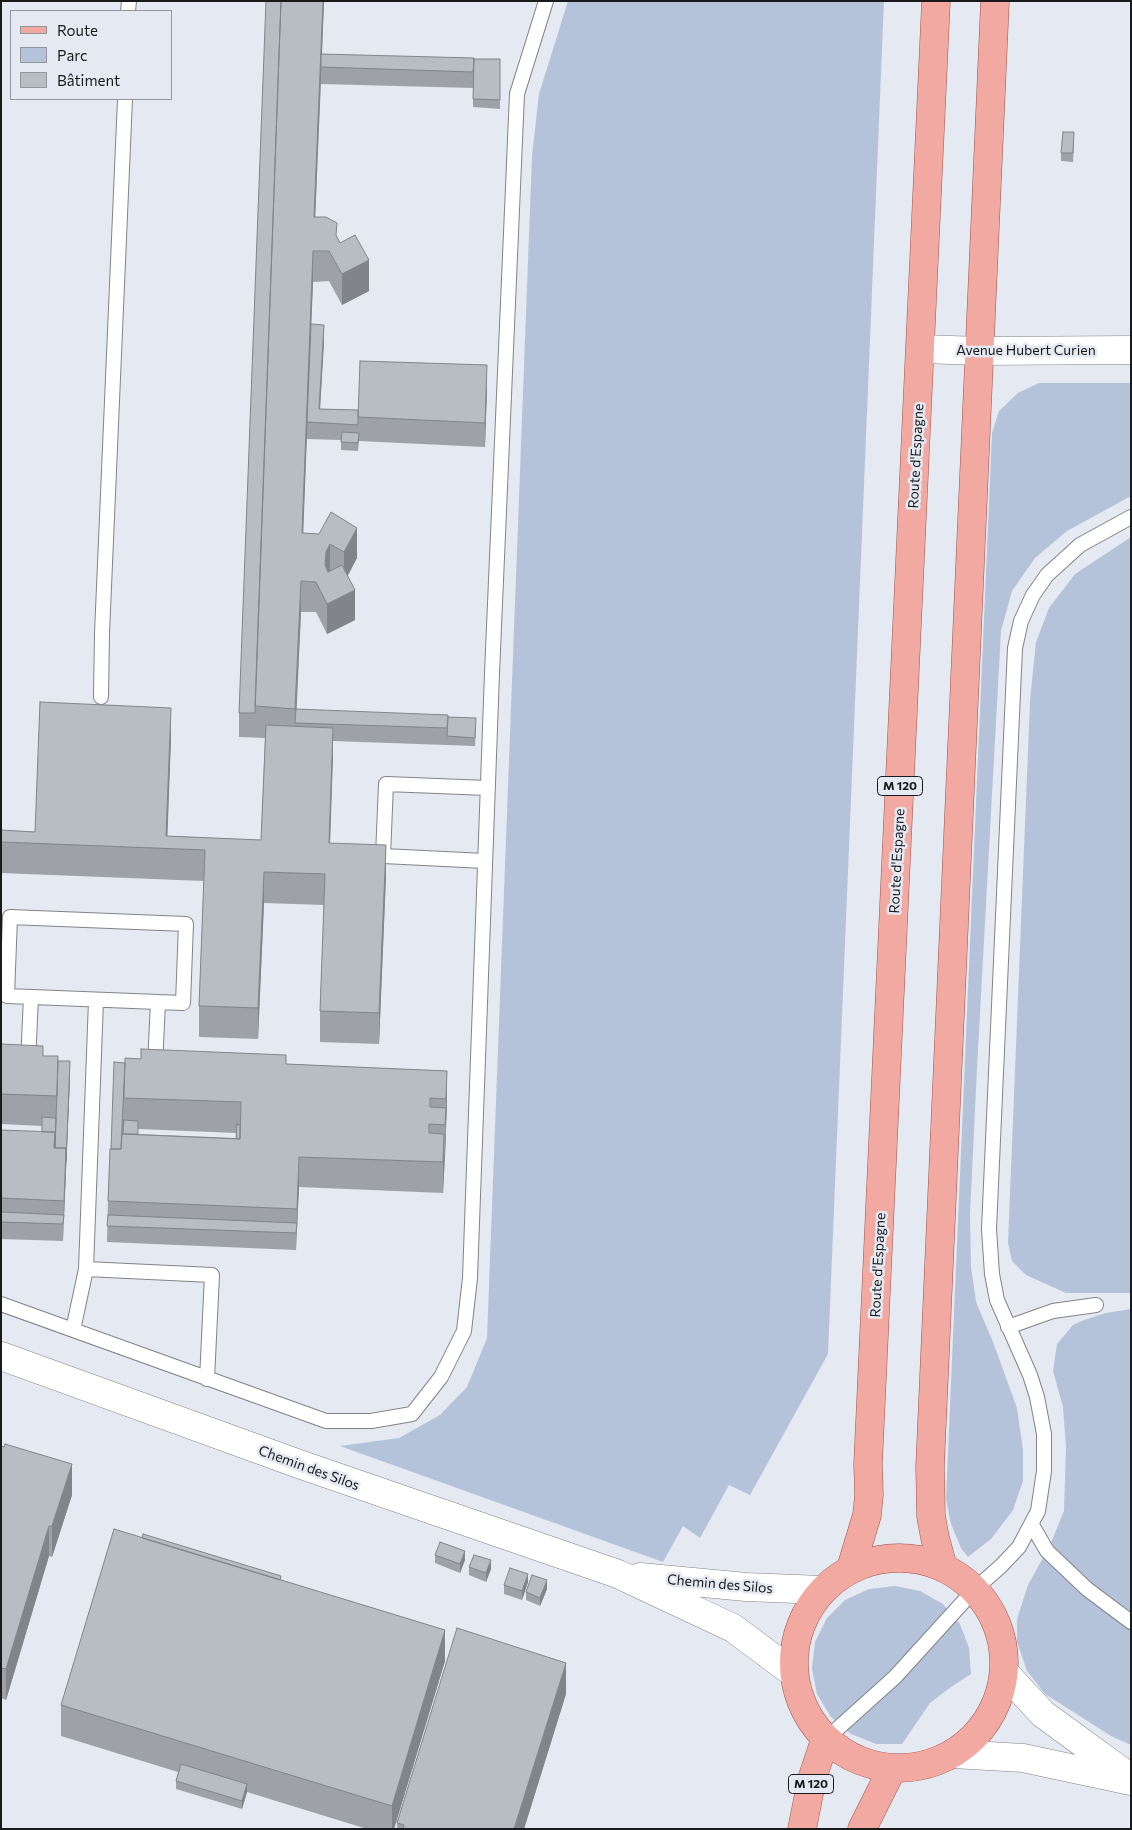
<!DOCTYPE html>
<meta charset="utf-8">
<style>
body{margin:0}
#map{position:relative;width:1132px;height:1830px;overflow:hidden;background:#e5e9f1;font-family:Commissioner,sans-serif}
canvas{display:block}
.frame{position:absolute;inset:0;border:2px solid #181a1c;pointer-events:none}
.legend{position:absolute;left:10px;top:10px;width:162px;height:90px;box-sizing:border-box;background:#e5e9f1;border:1px solid #93969c;margin:0;padding:6px 9px;list-style:none;font-size:15px;color:#181a1c}
.legend li{display:flex;align-items:center;gap:10px;height:25px}
.legend b{width:25px;border:1px solid #93969c}
</style>
<div id="map">
<canvas width="1132" height="1830"></canvas>
<div class="frame"></div>
<ul class="legend">
<li><b style="height:6px;background:#f1a9a2"></b>Route</li>
<li><b style="height:14px;background:#b5c3da"></b>Parc</li>
<li><b style="height:14px;background:#b8bcc3"></b>Bâtiment</li>
</ul>
</div>
<script>
const context = document.querySelector('canvas').getContext('2d');
context.lineJoin = 'round';
function paint(path, color) {
  context.fillStyle = color;
  context.fill(path, 'evenodd');
}
function shape(rows) {
  const path = new Path2D();
  for (const r of rows) {
    if (r.length === 3) {
      path.moveTo(r[0] + r[2], r[1]);
      path.arc(r[0], r[1], r[2], 0, 2 * Math.PI);
      continue;
    }
    path.moveTo(r[0], r[1]);
    for (let i = 2; i < r.length; i += 2) path.lineTo(r[i], r[i + 1]);
  }
  return path;
}
function trace(path, color, width, dash) {
  context.strokeStyle = color;
  context.lineWidth = width;
  context.lineCap = dash ? 'butt' : 'round';
  context.setLineDash(dash || []);
  context.stroke(path);
}
function label(font, color, halo, rows, align = 'center') {
  context.font = font + ' Commissioner,sans-serif';
  context.lineWidth = 5;
  context.setLineDash([]);
  context.textBaseline = 'middle';
  context.strokeStyle = halo;
  context.fillStyle = color;
  for (const [text, x, y, turn = 0] of rows) {
    context.save();
    context.translate(x, y);
    context.rotate((+turn || 0) * Math.PI / 180);
    context.textAlign = isNaN(turn) ? turn : align;
    if (halo) context.strokeText(text, 0, 0);
    context.fillText(text, 0, 0);
    context.restore();
  }
}
const green = shape([
 [568,1,884,1,828,1354,750,1495,729,1485,700,1538,683,1526,663,1562,340,1446,399,1438,440,1415,467,1387,487,1338,532,156,539,94],
 [1039,383,1131,383,1131,496,1067,531,1035,558,1012,591,1001,631,977,1068,970,1214,971,1267,976,1302,993,1342,1017,1408,1023,1450,1023,1481,1013,1510,991,1539,968,1557,961,1548,951,1524,946,1499,992,433,999,411,1018,393],
 [1131,537,1131,1293,1066,1293,1026,1275,1012,1261,1008,1243,1030,701,1036,642,1049,608,1075,574],
 [1131,1309,1131,1745,1111,1736,1045,1694,1027,1671,1017,1642,1017,1619,1028,1585,1050,1545,1064,1511,1066,1447,1063,1407,1053,1371,1057,1344,1073,1325,1084,1320,1106,1313],
 [895,1586,920,1591,943,1604,960,1624,969,1648,971,1674,951,1687,930,1703,902,1744,876,1744,851,1734,831,1717,817,1694,812,1669,815,1642,827,1618,845,1600,869,1589]
]);
const service = shape([
 [128,11,129,1],
 [101,697,102,633,125,99],
 [485,861,383,856,386,784,488,788],
 [10,917,186,924,183,1003,7,996,10,917],
 [28,1063,31,997],
 [155,1065,158,1002],
 [86,1269,212,1275,207,1379],
 [1,1304,326,1421,371,1421,412,1414,441,1377,464,1331,470,1278,492,673,517,94,546,1],
 [1008,1327,1053,1311,1096,1305],
 [73,1330,86,1269,96,1000],
 [1032,1525,1047,1551,1087,1589,1131,1622],
 [825,1740,895,1677,975,1589,1001,1566,1019,1547,1038,1511,1044,1471,1044,1434,1041,1418,1037,1397,1030,1375,997,1300,992,1274,989,1229,1015,648,1021,621,1033,595,1047,575,1080,545,1131,517]
]);
const minor = shape([
 [921,349,980,351,1131,350],
 [1,1356,299,1464,618,1574,733,1628,792,1672],
 [640,1577,746,1587,822,1590],
 [1005,1673,1043,1714,1128,1776],
 [953,1754,1023,1758,1131,1781]
]);
const primary = shape([
 [899,1663,105],
 [943,1567,935,1538,931,1516,930,1466,995,1],
 [851,1568,867,1515,869,1495,868,1464,936,1],
 [802,1829,812,1779,825,1740],
 [862,1829,892,1769]
]);
const wall = shape([
 [324,1,322,54,474,69,500,59,500,109,473,107,473,88,321,84,321,82,315,217,337,237,369,291,342,305,329,281,313,282,311,324,324,341,320,409,358,410,487,389,485,447,359,441,358,451,341,450,341,440,307,439,307,425,303,533,319,534,357,558,347,576,355,620,327,634,316,612,301,612,296,709,448,723,476,726,475,746,333,741,330,843,386,876,379,1044,320,1042,320,1011,324,905,264,903,258,1039,199,1037,199,1006,204,881,1,873,1,830,35,832,171,738,167,836,261,840,265,738,239,737,239,713],
 [1074,141,1073,162,1061,161,1061,153],
 [1,1044,58,1061,70,1078,63,1241,1,1239,1,1130,42,1132,42,1126,1,1124],
 [125,1063,286,1064,447,1071,447,1102,443,1193,299,1187,296,1250,107,1242,108,1201,111,1149],
 [138,1129,236,1133,236,1138,138,1134],
 [1,1446,72,1495,52,1557,49,1556,6,1700,1,1698],
 [435,1555,465,1560,460,1573,435,1563],
 [469,1567,491,1569,486,1582,469,1575],
 [281,1580,445,1661,394,1829,367,1829,247,1792,242,1809,176,1789,176,1781,178,1772,61,1736,61,1705],
 [528,1582,522,1600,504,1594,504,1585],
 [547,1589,540,1606,526,1600,526,1592],
 [566,1694,524,1829,397,1829,397,1823]
]);
const shadedWall = shape([
 [323,1,324,1,314,248,314,217],
 [313,251,313,282,302,564,302,533],
 [369,260,369,291,342,305,342,274],
 [324,325,324,341,319,426,319,409],
 [487,365,487,389,485,447,485,423],
 [357,528,357,558,344,583,344,552],
 [330,544,330,575,325,565,326,552],
 [301,581,301,612,296,723,295,723],
 [355,590,355,620,327,634,327,604],
 [171,708,171,738,167,848,166,836],
 [333,728,333,758,329,873,329,843],
 [386,845,386,876,379,1044,379,1013],
 [264,872,264,903,258,1039,258,1008],
 [70,1061,70,1078,63,1241,64,1201],
 [447,1071,447,1102,446,1130,446,1099],
 [446,1108,446,1139,443,1193,443,1162,444,1134,444,1156,445,1147],
 [299,1157,299,1187,296,1250,297,1209],
 [72,1464,72,1495,52,1557,52,1526],
 [49,1526,49,1556,6,1700,6,1669],
 [465,1551,465,1560,460,1573,460,1564],
 [491,1560,491,1569,486,1582,486,1573],
 [528,1574,528,1582,522,1600,522,1591],
 [547,1580,547,1589,540,1606,540,1598],
 [445,1630,445,1661,394,1829,392,1829,392,1806],
 [566,1663,566,1694,524,1829,514,1829],
 [247,1784,247,1792,242,1809,242,1801]
]);
const building = shape([
 [266,1,281,1,255,713,239,713,266,1],
 [281,1,323,1,314,217,326,217,337,223,336,235,340,243,355,235,369,260,342,274,329,251,313,251,302,533,319,534,331,512,357,528,344,552,330,544,326,552,325,565,328,572,342,565,355,590,327,604,316,582,301,581,295,709,255,706,281,1],
 [321,54,474,58,473,72,321,67,321,54],
 [474,59,500,59,500,100,473,99,474,59],
 [1063,132,1074,132,1073,153,1061,153,1063,132],
 [311,324,324,325,319,409,358,410,358,425,307,422,311,324],
 [360,361,487,365,485,423,358,417,360,361],
 [342,432,359,433,358,443,341,442,342,432],
 [40,702,171,708,166,836,261,840,266,725,333,728,329,843,386,845,379,1013,320,1011,325,874,264,872,258,1008,199,1006,205,850,1,842,1,830,35,832,40,702],
 [296,709,448,715,447,728,295,723,296,709],
 [448,717,476,718,475,738,447,736,448,717],
 [1,1044,43,1046,43,1056,58,1056,57,1096,1,1094,1,1044],
 [141,1049,286,1055,286,1064,447,1071,446,1099,430,1098,430,1107,446,1108,445,1125,429,1124,429,1133,444,1134,443,1162,299,1157,297,1209,108,1201,110,1149,121,1149,122,1134,240,1139,241,1102,124,1098,125,1058,141,1059,141,1049],
 [58,1061,70,1061,66,1162,66,1148,55,1148,58,1061],
 [114,1062,125,1063,121,1149,111,1149,114,1062],
 [42,1117,56,1118,55,1148,55,1132,42,1132,42,1117],
 [124,1120,138,1121,138,1134,123,1134,124,1120],
 [237,1124,240,1125,240,1139,236,1138,237,1124],
 [1,1130,55,1132,54,1148,66,1148,64,1201,1,1198,1,1130],
 [1,1212,64,1215,63,1224,1,1222,1,1212],
 [108,1215,297,1223,296,1233,107,1226,108,1215],
 [5,1444,72,1464,52,1526,49,1526,6,1669,1,1668,1,1446,4,1447,5,1444],
 [114,1529,445,1630,392,1806,61,1705,114,1529],
 [143,1534,281,1576,280,1580,142,1538,143,1534],
 [440,1542,465,1551,460,1564,435,1555,440,1542],
 [474,1555,491,1560,486,1573,469,1567,474,1555],
 [510,1568,528,1574,522,1591,504,1585,510,1568],
 [532,1575,547,1580,540,1598,526,1592,532,1575],
 [457,1628,566,1663,514,1829,403,1829,404,1825,397,1823,457,1628],
 [181,1764,247,1784,242,1801,176,1781,181,1764]
]);
const shields = [
 [900,786,45],
 [811,1784,45]
];
const shieldNames = [
 ["M 120",900,786],
 ["M 120",811,1784]
];
const streetNames = [
 ["Avenue Hubert Curien",1026,350],
 ["Route d'Espagne",916,456,-87],
 ["Route d'Espagne",897,861,-87],
 ["Route d'Espagne",878,1265,-87],
 ["Chemin des Silos",309,1468,20],
 ["Chemin des Silos",720,1584,5]
];
paint(green, '#b5c3da');
trace(service, '#80848a', 16);
trace(minor, '#80848a', 29);
trace(primary, '#9f524b', 29);
trace(service, '#fff', 14);
trace(minor, '#fff', 28);
trace(primary, '#f1a9a2', 28);
paint(wall, '#9ea2a8');
paint(shadedWall, '#818488');
paint(building, '#b8bcc3');
trace(building, '#818488', 1);
for (const [x, y, w] of shields) {
  const box = new Path2D();
  box.roundRect(x - w / 2, y - 9.5, w, 19, 4);
  context.fillStyle = '#e5e9f1';
  context.fill(box);
  trace(box, '#181a1c', 1);
}
label('bold 12px', '#181a1c', null, shieldNames);
label('14px', '#181a1c', '#e5e9f1', streetNames);
</script>
